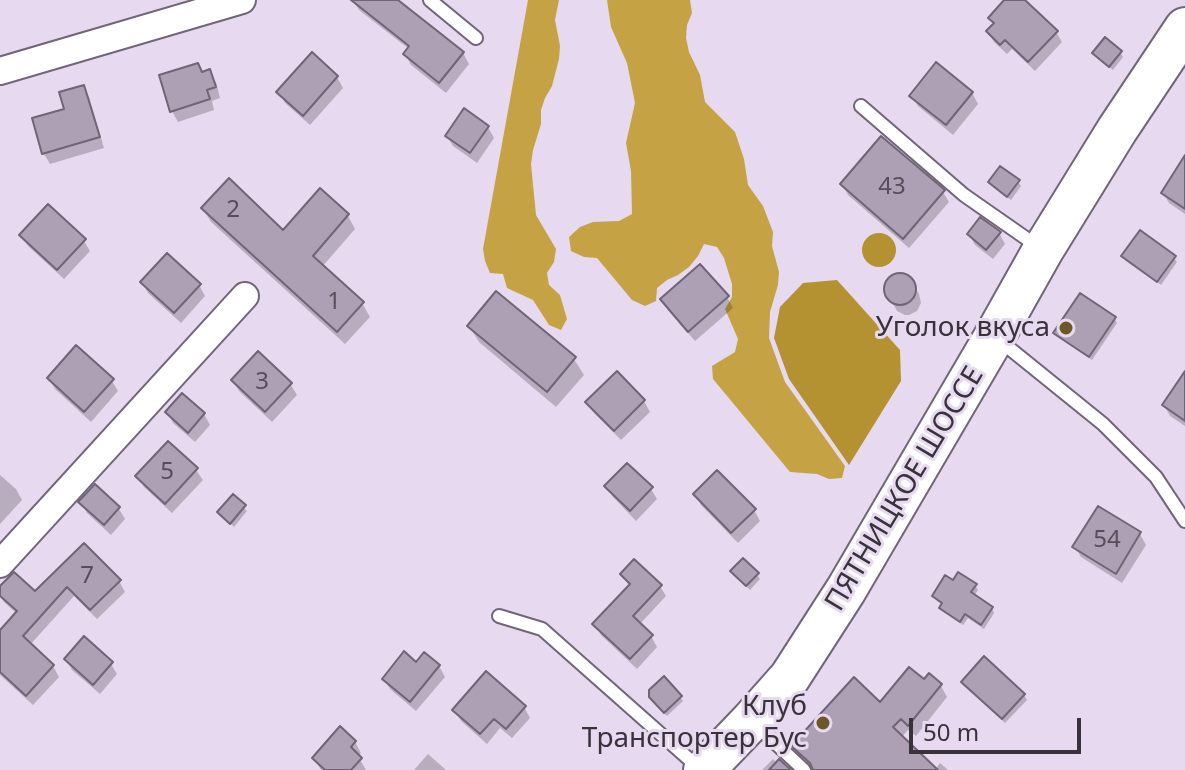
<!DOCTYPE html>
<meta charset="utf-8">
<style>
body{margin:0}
#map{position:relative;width:1185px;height:770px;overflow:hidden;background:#e7d9ef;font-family:"Noto Sans",sans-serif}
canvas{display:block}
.scale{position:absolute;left:909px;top:718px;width:172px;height:36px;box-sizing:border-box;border:4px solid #38333b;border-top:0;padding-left:10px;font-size:24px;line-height:28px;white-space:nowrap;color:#38333b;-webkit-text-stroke:6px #e7d9ef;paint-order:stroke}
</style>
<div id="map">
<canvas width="1185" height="770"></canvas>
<div class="scale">50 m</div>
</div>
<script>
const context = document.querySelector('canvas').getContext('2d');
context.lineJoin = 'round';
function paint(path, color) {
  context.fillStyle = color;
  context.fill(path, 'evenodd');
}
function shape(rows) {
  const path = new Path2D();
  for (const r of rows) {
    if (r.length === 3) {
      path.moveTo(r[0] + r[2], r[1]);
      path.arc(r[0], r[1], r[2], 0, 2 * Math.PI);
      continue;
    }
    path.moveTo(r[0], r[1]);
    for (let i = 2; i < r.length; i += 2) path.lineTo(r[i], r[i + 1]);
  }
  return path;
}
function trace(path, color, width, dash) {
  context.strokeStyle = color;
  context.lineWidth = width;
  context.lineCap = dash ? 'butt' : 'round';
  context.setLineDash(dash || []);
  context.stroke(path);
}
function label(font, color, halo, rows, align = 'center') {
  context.font = font + ' "Noto Sans",sans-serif';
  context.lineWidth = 6;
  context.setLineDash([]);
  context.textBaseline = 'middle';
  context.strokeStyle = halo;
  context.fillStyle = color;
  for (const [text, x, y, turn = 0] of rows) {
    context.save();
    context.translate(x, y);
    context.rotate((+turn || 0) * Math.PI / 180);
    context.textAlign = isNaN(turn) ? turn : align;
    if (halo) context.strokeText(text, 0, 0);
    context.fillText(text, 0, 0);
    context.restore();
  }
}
const forest = shape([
 [528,0,559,0,555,20,560,46,559,59,552,86,545,98,541,110,541,124,533,150,531,164,536,215,556,249,554,262,547,273,549,285,560,295,567,319,561,330,549,325,533,300,507,288,503,274,490,273,485,261,483,249],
 [607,0,690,0,692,13,687,25,686,38,689,52,700,75,705,102,735,132,744,159,748,185,763,206,773,232,772,246,779,272,778,285,770,312,769,338,785,382,845,466,842,478,829,479,817,474,790,472,713,379,712,366,735,352,738,339,725,309,732,297,732,284,724,258,717,247,704,244,698,256,689,267,678,275,667,280,657,288,656,301,645,306,632,300,597,258,584,257,571,251,569,237,580,227,593,222,619,221,632,214,631,171,626,143,635,103,627,63,611,27]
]);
const water = shape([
 [879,250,17],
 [837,280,900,350,901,381,849,465,789,379,774,338,780,307,803,283]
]);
const shadow = shape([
 [353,0,395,0,463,53,469,64,446,93,411,65,405,54,409,49,359,10],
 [1007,0,1022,0,1056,32,1062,42,1035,71,1012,49,1007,54,994,42,988,32,994,25,990,18],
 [1120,52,1123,57,1113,70,1097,58,1095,53],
 [209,72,216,82,220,98,212,101,214,110,178,122,172,111,202,74],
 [337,77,343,88,310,125,285,103,279,92],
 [83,87,89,97,104,148,50,164,44,154,34,120,66,110],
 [972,93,978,104,953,135,918,106,912,96],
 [488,127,494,138,477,163,453,146,447,136],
 [1185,165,1185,214,1169,203,1163,193],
 [990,182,1018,182,1021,186,1011,200,993,187],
 [842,184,943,192,949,202,909,248,848,195],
 [320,191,348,216,355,229,322,267,362,303,370,317,345,344,211,222,203,209,283,232],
 [999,233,1005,244,993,259,975,245,969,234],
 [22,235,84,241,90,251,64,279,28,246],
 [1123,256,1174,258,1177,262,1161,285,1126,261],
 [900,276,909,279,912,282,919,294,921,303,917,311,909,315,905,315,897,311,888,295,887,286,892,278],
 [142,282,199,285,205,296,181,323,148,293],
 [727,297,733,308,695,341,668,310,662,300],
 [1114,318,1117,323,1092,360,1058,337,1056,333],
 [469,326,574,359,584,375,556,407,479,342],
 [258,354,291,385,297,395,272,422,239,391,233,380],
 [1185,375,1185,426,1170,416,1164,405],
 [49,378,112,381,118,391,91,422,55,389],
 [644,401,650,412,621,440,594,413,588,402],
 [167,412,204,414,210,425,195,442,173,423],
 [196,470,203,480,172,513,144,487,138,476],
 [0,475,16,489,22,500,0,524],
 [95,487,119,509,125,519,111,535,87,513,81,502],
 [607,487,651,489,657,499,636,521,613,497],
 [695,494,754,510,760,521,738,543,701,505],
 [233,497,247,511,234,527,219,512],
 [1140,534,1146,545,1122,583,1081,557,1075,547],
 [84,545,119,581,125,592,97,619,74,596,30,645,53,666,59,677,33,705,0,675,0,633,17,614,4,602,0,596,0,590,35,594],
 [622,574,660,586,666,596,639,625,651,636,657,647,637,669,601,635,595,624,630,586],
 [757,575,760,579,750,590,736,576],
 [975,585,978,590,974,596,992,608,994,613,984,629,968,618,963,625,944,612,941,608,943,605,937,601,934,596],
 [66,659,111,664,117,674,100,694,72,670],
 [984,659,1024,695,1027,700,1005,723,966,687],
 [416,664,439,666,445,677,416,711,390,689,384,679],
 [929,676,941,686,947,697,916,736,908,730,901,738,935,770,940,763,948,770,814,770,800,758,794,746,924,682],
 [680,697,683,701,667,716,654,702],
 [524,707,530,718,512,738,500,728,487,744,461,721,455,710],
 [355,742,361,753,358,756,366,770,321,770,314,758],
 [428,754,446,770,414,770],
 [773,759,777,763,788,770,762,770]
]);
const building = shape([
 [351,0,398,0,464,52,439,83,403,54,409,46,351,0],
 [1004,0,1025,0,1058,31,1028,62,1005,40,1000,45,986,31,994,23,988,18,1004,0],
 [1105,37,1122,51,1109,67,1092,53,1105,37],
 [312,52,338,76,303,116,276,92,312,52],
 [936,62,973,92,946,125,909,96,936,62],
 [198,63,202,72,210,69,216,87,207,90,210,99,170,112,159,75,198,63],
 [84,85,100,137,42,154,32,118,64,109,59,92,84,85],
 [464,108,489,126,470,153,445,136,464,108],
 [881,136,945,190,903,239,840,184,881,136],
 [1185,155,1185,209,1161,193,1185,155],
 [1000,166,1020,180,1007,197,988,182,1000,166],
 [229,178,283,230,320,188,349,214,313,256,364,302,337,332,201,208,229,178],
 [48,204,86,239,57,270,19,235,48,204],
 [980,217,1001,232,986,250,967,234,980,217],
 [1140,230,1176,256,1157,282,1121,256,1140,230],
 [167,253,201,284,174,313,140,282,167,253],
 [700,264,729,296,688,332,660,299,700,264],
 [900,289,16],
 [496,291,576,357,547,392,467,326,496,291],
 [1080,293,1116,317,1089,357,1053,333,1080,293],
 [76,345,114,379,84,412,47,378,76,345],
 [258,351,292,383,265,412,231,380,258,351],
 [617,371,645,400,614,431,585,402,617,371],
 [1185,371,1185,421,1162,405,1185,371],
 [182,393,205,413,188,433,165,412,182,393],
 [168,441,198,468,165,504,135,476,168,441],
 [627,463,653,487,630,511,604,486,627,463],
 [717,470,756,509,731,533,693,494,717,470],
 [95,484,120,507,104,525,78,502,95,484],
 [233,494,246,505,230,524,217,512,233,494],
 [1098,506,1141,532,1116,574,1072,547,1098,506],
 [84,543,121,580,90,610,67,587,23,636,54,665,26,696,0,672,0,630,17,611,0,596,0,586,14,572,35,591,84,543],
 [743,558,759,573,746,586,730,571,743,558],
 [634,559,662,585,633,616,653,635,630,659,592,624,630,584,620,574,634,559],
 [958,572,977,584,971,592,993,607,981,625,965,614,960,622,939,608,942,603,932,596,945,575,953,580,958,572],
 [84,636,113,662,93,685,64,659,84,636],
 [404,651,416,662,424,652,440,665,410,702,382,679,404,651],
 [984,656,1025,694,1002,719,961,682,984,656],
 [909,667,924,679,929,673,942,684,908,726,901,719,893,727,938,770,813,770,810,763,791,746,854,677,880,702,909,667],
 [486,671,526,706,506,729,494,719,480,734,452,710,486,671],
 [664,676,682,696,664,713,649,697,649,690,664,676],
 [340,726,356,741,351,747,362,758,351,770,325,770,312,758,340,726],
 [779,759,791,770,769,770,779,759]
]);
const lane = shape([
 [430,0,476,38],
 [861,106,964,195,1040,248],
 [996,341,1009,348,1103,424,1156,477,1185,521],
 [499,616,542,629,699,768],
 [754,723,804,770]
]);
const street = shape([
 [0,71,242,0],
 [0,564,245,296]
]);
const primary = shape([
 [704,770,751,721,790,677,846,590,993,339,1043,250,1117,130,1185,28]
]);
const markers = [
 [1066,328,8,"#6b5826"],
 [823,723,8,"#6b5826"]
];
const numberNames = [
 ["43",892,187],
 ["2",233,210],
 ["1",334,302],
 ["3",262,382],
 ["5",167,472],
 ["54",1107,540],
 ["7",87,576]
];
const poiNames = [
 ["Уголок вкуса",1050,328],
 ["Клуб",807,707],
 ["Транспортер Бус",807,739]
];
const streetNames = [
 ["ПЯТНИЦКОЕ ШОССЕ",905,489,-59]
];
paint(forest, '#c5a344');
paint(water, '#b49231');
paint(shadow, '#0003');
paint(building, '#ada0b5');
trace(building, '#706477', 2);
trace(lane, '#716578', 16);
trace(street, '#716578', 30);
trace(primary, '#716578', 44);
trace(lane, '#fff', 12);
trace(street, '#fff', 26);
trace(primary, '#fff', 40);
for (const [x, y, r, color] of markers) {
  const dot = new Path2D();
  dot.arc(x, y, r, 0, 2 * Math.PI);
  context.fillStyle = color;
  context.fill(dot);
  trace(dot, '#e7d9ef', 3);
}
label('24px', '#554e5a', null, numberNames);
label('28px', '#38333b', '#e7d9ef', poiNames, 'right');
label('28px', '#38333b', '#e7d9ef', streetNames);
</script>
